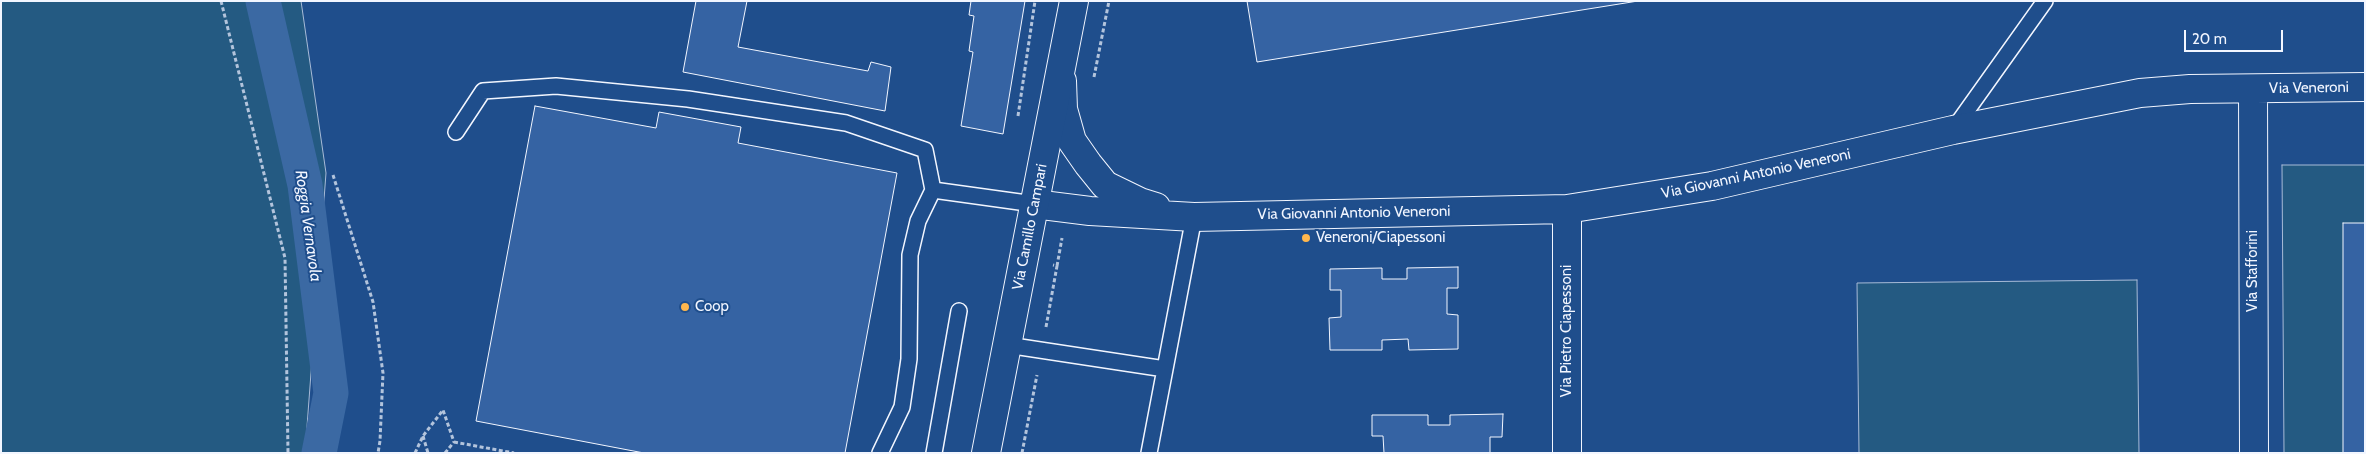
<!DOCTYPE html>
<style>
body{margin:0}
#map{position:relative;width:2366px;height:454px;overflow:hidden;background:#1f4e8c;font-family:Cabin,sans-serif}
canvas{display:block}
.frame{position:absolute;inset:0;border:2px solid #f2f6ff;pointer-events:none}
.scale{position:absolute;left:2184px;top:30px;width:99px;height:22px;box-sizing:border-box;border:2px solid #f2f6ff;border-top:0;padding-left:6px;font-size:15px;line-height:18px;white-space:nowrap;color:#f2f6ff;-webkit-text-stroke:4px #1f4e8c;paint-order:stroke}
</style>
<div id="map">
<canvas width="2366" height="454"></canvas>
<div class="frame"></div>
<div class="scale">20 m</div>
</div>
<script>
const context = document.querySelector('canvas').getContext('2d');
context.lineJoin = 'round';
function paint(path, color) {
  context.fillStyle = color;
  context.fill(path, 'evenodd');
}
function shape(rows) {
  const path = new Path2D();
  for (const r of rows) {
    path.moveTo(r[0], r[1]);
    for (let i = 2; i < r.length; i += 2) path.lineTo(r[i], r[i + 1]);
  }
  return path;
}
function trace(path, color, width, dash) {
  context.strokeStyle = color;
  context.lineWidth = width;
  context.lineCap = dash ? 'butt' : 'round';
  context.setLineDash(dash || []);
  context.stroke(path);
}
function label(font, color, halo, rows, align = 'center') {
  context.font = font + ' Cabin,sans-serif';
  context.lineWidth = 4;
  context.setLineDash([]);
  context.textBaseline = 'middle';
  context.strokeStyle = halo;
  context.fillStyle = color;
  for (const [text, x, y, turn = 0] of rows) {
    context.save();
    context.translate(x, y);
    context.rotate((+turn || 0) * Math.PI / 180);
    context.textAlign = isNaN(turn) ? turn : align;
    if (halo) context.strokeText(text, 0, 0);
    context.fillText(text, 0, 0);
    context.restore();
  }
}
const green = shape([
 [1,1,301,1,326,173,305,453,1,453,1,1],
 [2282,165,2365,165,2365,453,2284,453,2282,165],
 [2137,280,2139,453,1859,453,1857,283,2137,280]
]);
const canal = shape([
 [263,1,305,185,331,393,319,453]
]);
const building = shape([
 [696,1,747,1,738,47,868,71,871,62,891,67,885,111,683,72,696,1],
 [971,1,1025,1,1003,134,961,126,973,52,969,51,974,16,969,15,971,1],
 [1247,1,1638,1,1257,62,1247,1],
 [535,106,656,128,659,112,741,127,738,143,897,173,845,453,644,453,476,421,535,106],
 [2343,223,2365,223,2365,453,2343,453,2343,223],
 [1458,267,1458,288,1447,288,1447,314,1458,315,1458,349,1409,350,1408,339,1382,340,1382,350,1330,350,1329,318,1341,317,1341,290,1330,290,1330,269,1382,268,1382,279,1407,279,1407,268,1458,267],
 [1503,414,1502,437,1490,437,1490,453,1384,453,1383,436,1372,436,1372,415,1428,415,1428,425,1450,425,1450,415,1503,414]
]);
const path = shape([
 [221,1,285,258,288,453],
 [1094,77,1109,1],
 [1018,116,1035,1],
 [333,175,373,302,383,373,380,441,378,453],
 [1057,266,1062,238],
 [1046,327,1057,266,1053,265],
 [423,436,428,453],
 [454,442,514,453],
 [415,453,423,436,443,410,454,442],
 [445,453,454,442],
 [1022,453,1037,375]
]);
const service = shape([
 [1953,130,2045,1],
 [456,132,483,91,556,86,688,99,846,123,925,150,933,190,918,221,910,255,909,359,902,407,880,453],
 [933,190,1034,204],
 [1007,345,1165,369],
 [934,453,959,311],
 [1149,453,1194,217]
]);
const minor = shape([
 [1062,81,1063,109,1072,141,1088,164,1105,185,1140,202,1156,207],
 [2253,89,2254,453],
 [1034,204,1090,211,1194,217,1567,209,1712,186,1953,130,2140,93,2190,89,2365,87],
 [1567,453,1567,209]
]);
const tertiary = shape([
 [986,453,1074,1]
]);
const markers = [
 [1306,238,5,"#ffb74d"],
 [685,307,5,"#ffb74d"]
];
const streetNames = [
 ["Via Veneroni",2309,88,-1],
 ["Via Giovanni Antonio Veneroni",1756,174,-12],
 ["Via Giovanni Antonio Veneroni",1354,213,-1],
 ["Via Camillo Campari",1030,227,-79],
 ["Via Stafforini",2253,271,-90],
 ["Via Pietro Ciapessoni",1567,331,-90]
];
const poiNames = [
 ["Veneroni/Ciapessoni",1316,238],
 ["Coop",695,307]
];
const waterNames = [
 ["Roggia Vernavola",308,226,82]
];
paint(green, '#245a82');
trace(green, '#a8bbd7', 1);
trace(canal, '#3b69a3', 35);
paint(building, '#3563a3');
trace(building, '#f2f6ff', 1);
trace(service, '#f2f6ff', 18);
trace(minor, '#f2f6ff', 30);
trace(tertiary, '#f2f6ff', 30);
trace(path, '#b3c4dc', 3, [4, 2.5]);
trace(service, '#1f4e8c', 15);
trace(minor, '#1f4e8c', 28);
trace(tertiary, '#1f4e8c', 28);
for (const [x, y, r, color] of markers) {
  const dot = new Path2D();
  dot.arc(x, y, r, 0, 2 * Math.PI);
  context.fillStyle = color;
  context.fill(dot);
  trace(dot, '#1f4e8c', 2);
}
label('15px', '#f2f6ff', '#1f4e8c', streetNames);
label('15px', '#f2f6ff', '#1f4e8c', poiNames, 'left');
label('italic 16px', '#f2f6ff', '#1f4e8c', waterNames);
</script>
